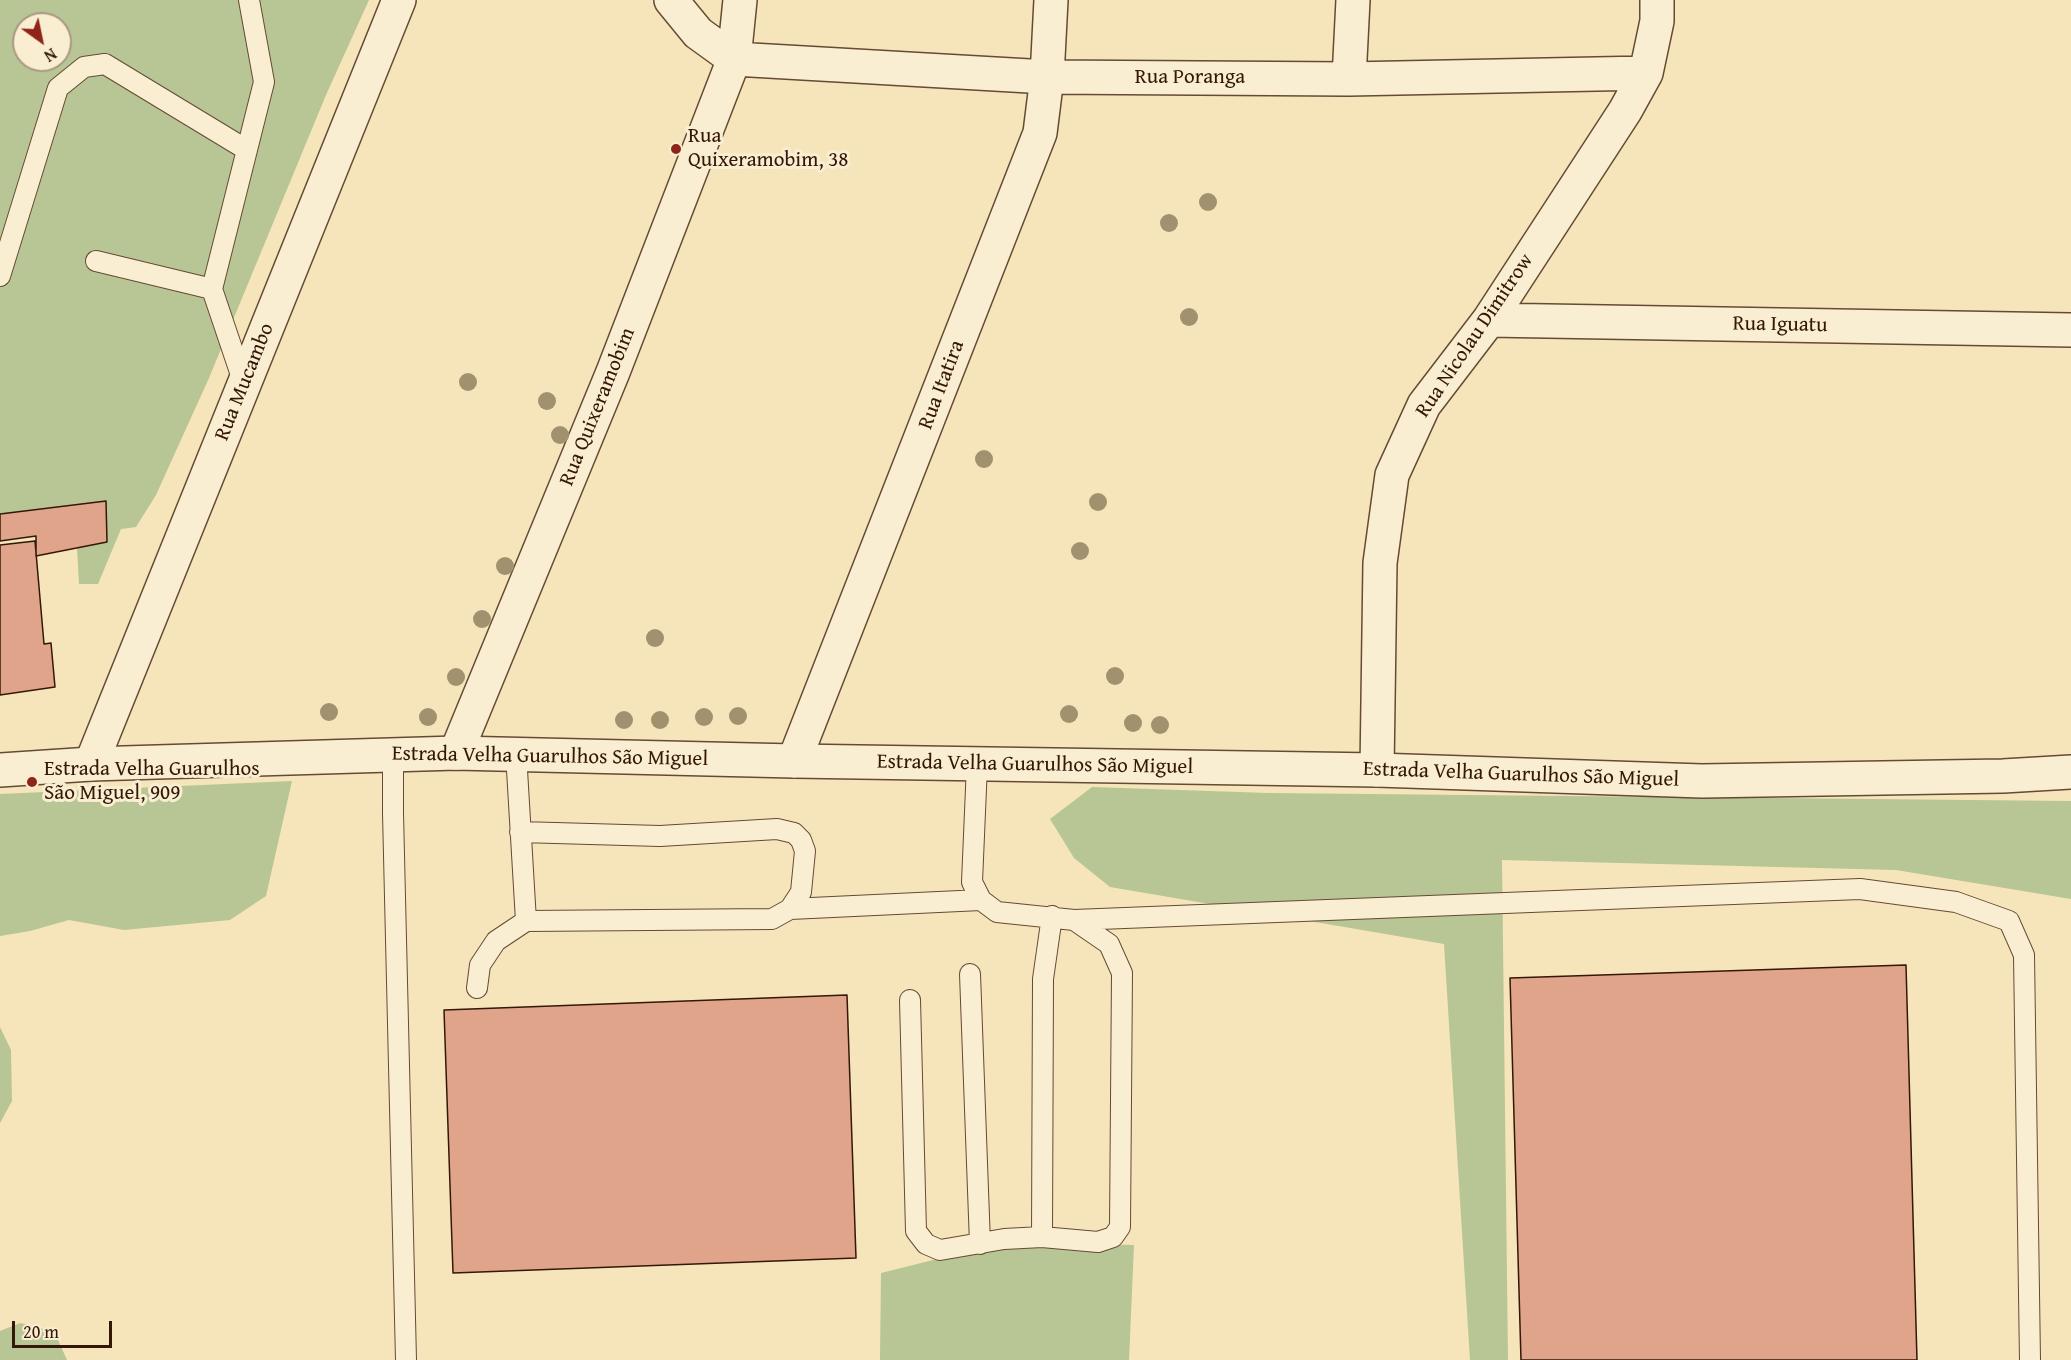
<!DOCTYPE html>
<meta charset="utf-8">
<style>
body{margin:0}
#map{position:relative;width:2071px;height:1360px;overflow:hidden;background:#f6e5ba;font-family:"Gentium Book Plus",serif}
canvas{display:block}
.north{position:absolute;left:12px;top:12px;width:60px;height:60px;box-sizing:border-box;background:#f9eed2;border:2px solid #ab9881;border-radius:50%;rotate:147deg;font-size:16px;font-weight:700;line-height:24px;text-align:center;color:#351707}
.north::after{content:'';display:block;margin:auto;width:21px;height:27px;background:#8f2418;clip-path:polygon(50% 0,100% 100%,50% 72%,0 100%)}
.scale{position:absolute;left:12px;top:1321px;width:100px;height:27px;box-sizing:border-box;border:3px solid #351707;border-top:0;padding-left:8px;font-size:18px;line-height:21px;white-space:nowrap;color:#351707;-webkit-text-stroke:4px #f9eed2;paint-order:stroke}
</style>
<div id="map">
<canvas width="2071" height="1360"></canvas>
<div class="north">N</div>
<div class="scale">20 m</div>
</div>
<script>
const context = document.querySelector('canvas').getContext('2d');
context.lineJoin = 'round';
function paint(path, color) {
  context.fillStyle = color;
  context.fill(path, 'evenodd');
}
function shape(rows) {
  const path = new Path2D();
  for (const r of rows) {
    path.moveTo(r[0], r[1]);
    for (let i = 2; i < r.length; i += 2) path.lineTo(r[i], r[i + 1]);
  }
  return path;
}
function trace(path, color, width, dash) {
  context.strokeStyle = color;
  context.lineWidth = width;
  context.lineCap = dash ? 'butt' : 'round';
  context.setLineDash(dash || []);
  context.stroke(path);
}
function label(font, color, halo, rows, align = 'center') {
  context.font = font + ' "Gentium Book Plus",serif';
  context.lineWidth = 6;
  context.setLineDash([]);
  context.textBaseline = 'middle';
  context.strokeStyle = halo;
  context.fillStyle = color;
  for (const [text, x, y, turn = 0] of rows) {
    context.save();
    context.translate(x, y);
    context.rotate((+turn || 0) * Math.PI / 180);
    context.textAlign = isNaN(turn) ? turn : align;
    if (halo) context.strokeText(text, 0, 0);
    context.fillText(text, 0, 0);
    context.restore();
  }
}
const green = shape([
 [0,0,369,0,326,95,209,378,156,495,136,527,121,529,98,584,79,584,77,548,107,542,0,514],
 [24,24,60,24,60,60,24,60],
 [292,781,266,896,230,920,124,930,69,920,30,931,0,936,0,794],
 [1092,787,1268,793,2071,801,2071,899,1896,870,1502,860,1508,1360,1470,1360,1444,944,1110,887,1074,858,1050,819],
 [0,1027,11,1050,12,1101,0,1123],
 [1005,1242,1134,1245,1129,1360,880,1360,881,1273],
 [20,1323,54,1331,67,1360,0,1360,0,1331]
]);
const building = shape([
 [106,501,107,542,36,556,36,536,0,541,0,514,106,501],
 [35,541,44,644,51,643,55,687,0,695,0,545,35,541],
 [1906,965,1917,1360,1521,1360,1510,978,1906,965],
 [847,995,856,1258,453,1273,444,1010,847,995]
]);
const service = shape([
 [96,261,212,289],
 [0,276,58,88,84,67,105,64,247,150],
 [244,384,212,289,264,82,249,0],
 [516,753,526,921],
 [393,755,393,813,406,1360],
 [977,765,972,882,981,900,997,912,1074,920,1860,889,1956,902,2009,921,2024,955,2030,1360],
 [790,909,981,900],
 [970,974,980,1244],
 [477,988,480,965,496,941,526,921,772,919,790,909,801,892,805,851,801,840,794,833,777,829,660,836,520,832],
 [910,1000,916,1231,926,1244,940,1250,1004,1239,1042,1237,1098,1242,1113,1237,1120,1227,1122,973,1109,944,1074,920],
 [1042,1237,1043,979,1052,916]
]);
const minor = shape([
 [671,0,698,33,734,59],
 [734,59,1047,77,1349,79,1646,73],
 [1349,79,1353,0],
 [1489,320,2071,330],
 [456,753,613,372,734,59,740,0],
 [794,761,1040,133,1047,77,1051,0],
 [91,764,399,0],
 [1377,770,1380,563,1392,475,1424,405,1489,320,1625,111,1646,73,1657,21,1657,0]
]);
const tertiary = shape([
 [0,770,91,764,456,753,794,761,1377,770,1702,781,2003,776,2071,772]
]);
const trees = [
 [1208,202],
 [1169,223],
 [1189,317],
 [468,382],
 [547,401],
 [560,435],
 [984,459],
 [1098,502],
 [1080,551],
 [505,566],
 [482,619],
 [655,638],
 [1115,676],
 [456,677],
 [329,712],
 [1069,714],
 [738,716],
 [428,717],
 [704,717],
 [624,720],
 [660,720],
 [1133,723],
 [1160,725]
];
const markers = [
 [676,149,6,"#8f2418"],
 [32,782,6,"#8f2418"]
];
const streetNames = [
 ["Rua Poranga",1190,78],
 ["Rua Iguatu",1780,325,1],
 ["Rua Nicolau Dimitrow",1475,336,-56],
 ["Rua Mucambo",245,382,-68],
 ["Rua Itatira",942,385,-69],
 ["Rua Quixeramobim",598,407,-68],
 ["Estrada Velha Guarulhos São Miguel",550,757,1],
 ["Estrada Velha Guarulhos São Miguel",1035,765,1],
 ["Estrada Velha Guarulhos São Miguel",1521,775,2]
];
const poiNames = [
 ["Rua",688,137],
 ["Quixeramobim, 38",688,161],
 ["Estrada Velha Guarulhos",44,770],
 ["São Miguel, 909",44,794]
];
paint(green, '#b7c694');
paint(building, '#dfa489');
trace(building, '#351707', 1.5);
trace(service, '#654a34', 22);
trace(minor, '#654a34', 36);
trace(tertiary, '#654a34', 36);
trace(service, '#f9eed2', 20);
trace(minor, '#f9eed2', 33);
trace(tertiary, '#f9eed2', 33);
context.fillStyle = '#a1916f';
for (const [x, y] of trees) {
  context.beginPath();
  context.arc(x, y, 9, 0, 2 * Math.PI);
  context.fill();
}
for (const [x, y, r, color] of markers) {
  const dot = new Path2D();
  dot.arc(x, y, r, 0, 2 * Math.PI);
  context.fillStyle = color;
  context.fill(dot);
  trace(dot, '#f9eed2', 2);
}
label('21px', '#351707', '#f9eed2', streetNames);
label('21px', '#351707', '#f9eed2', poiNames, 'left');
</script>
